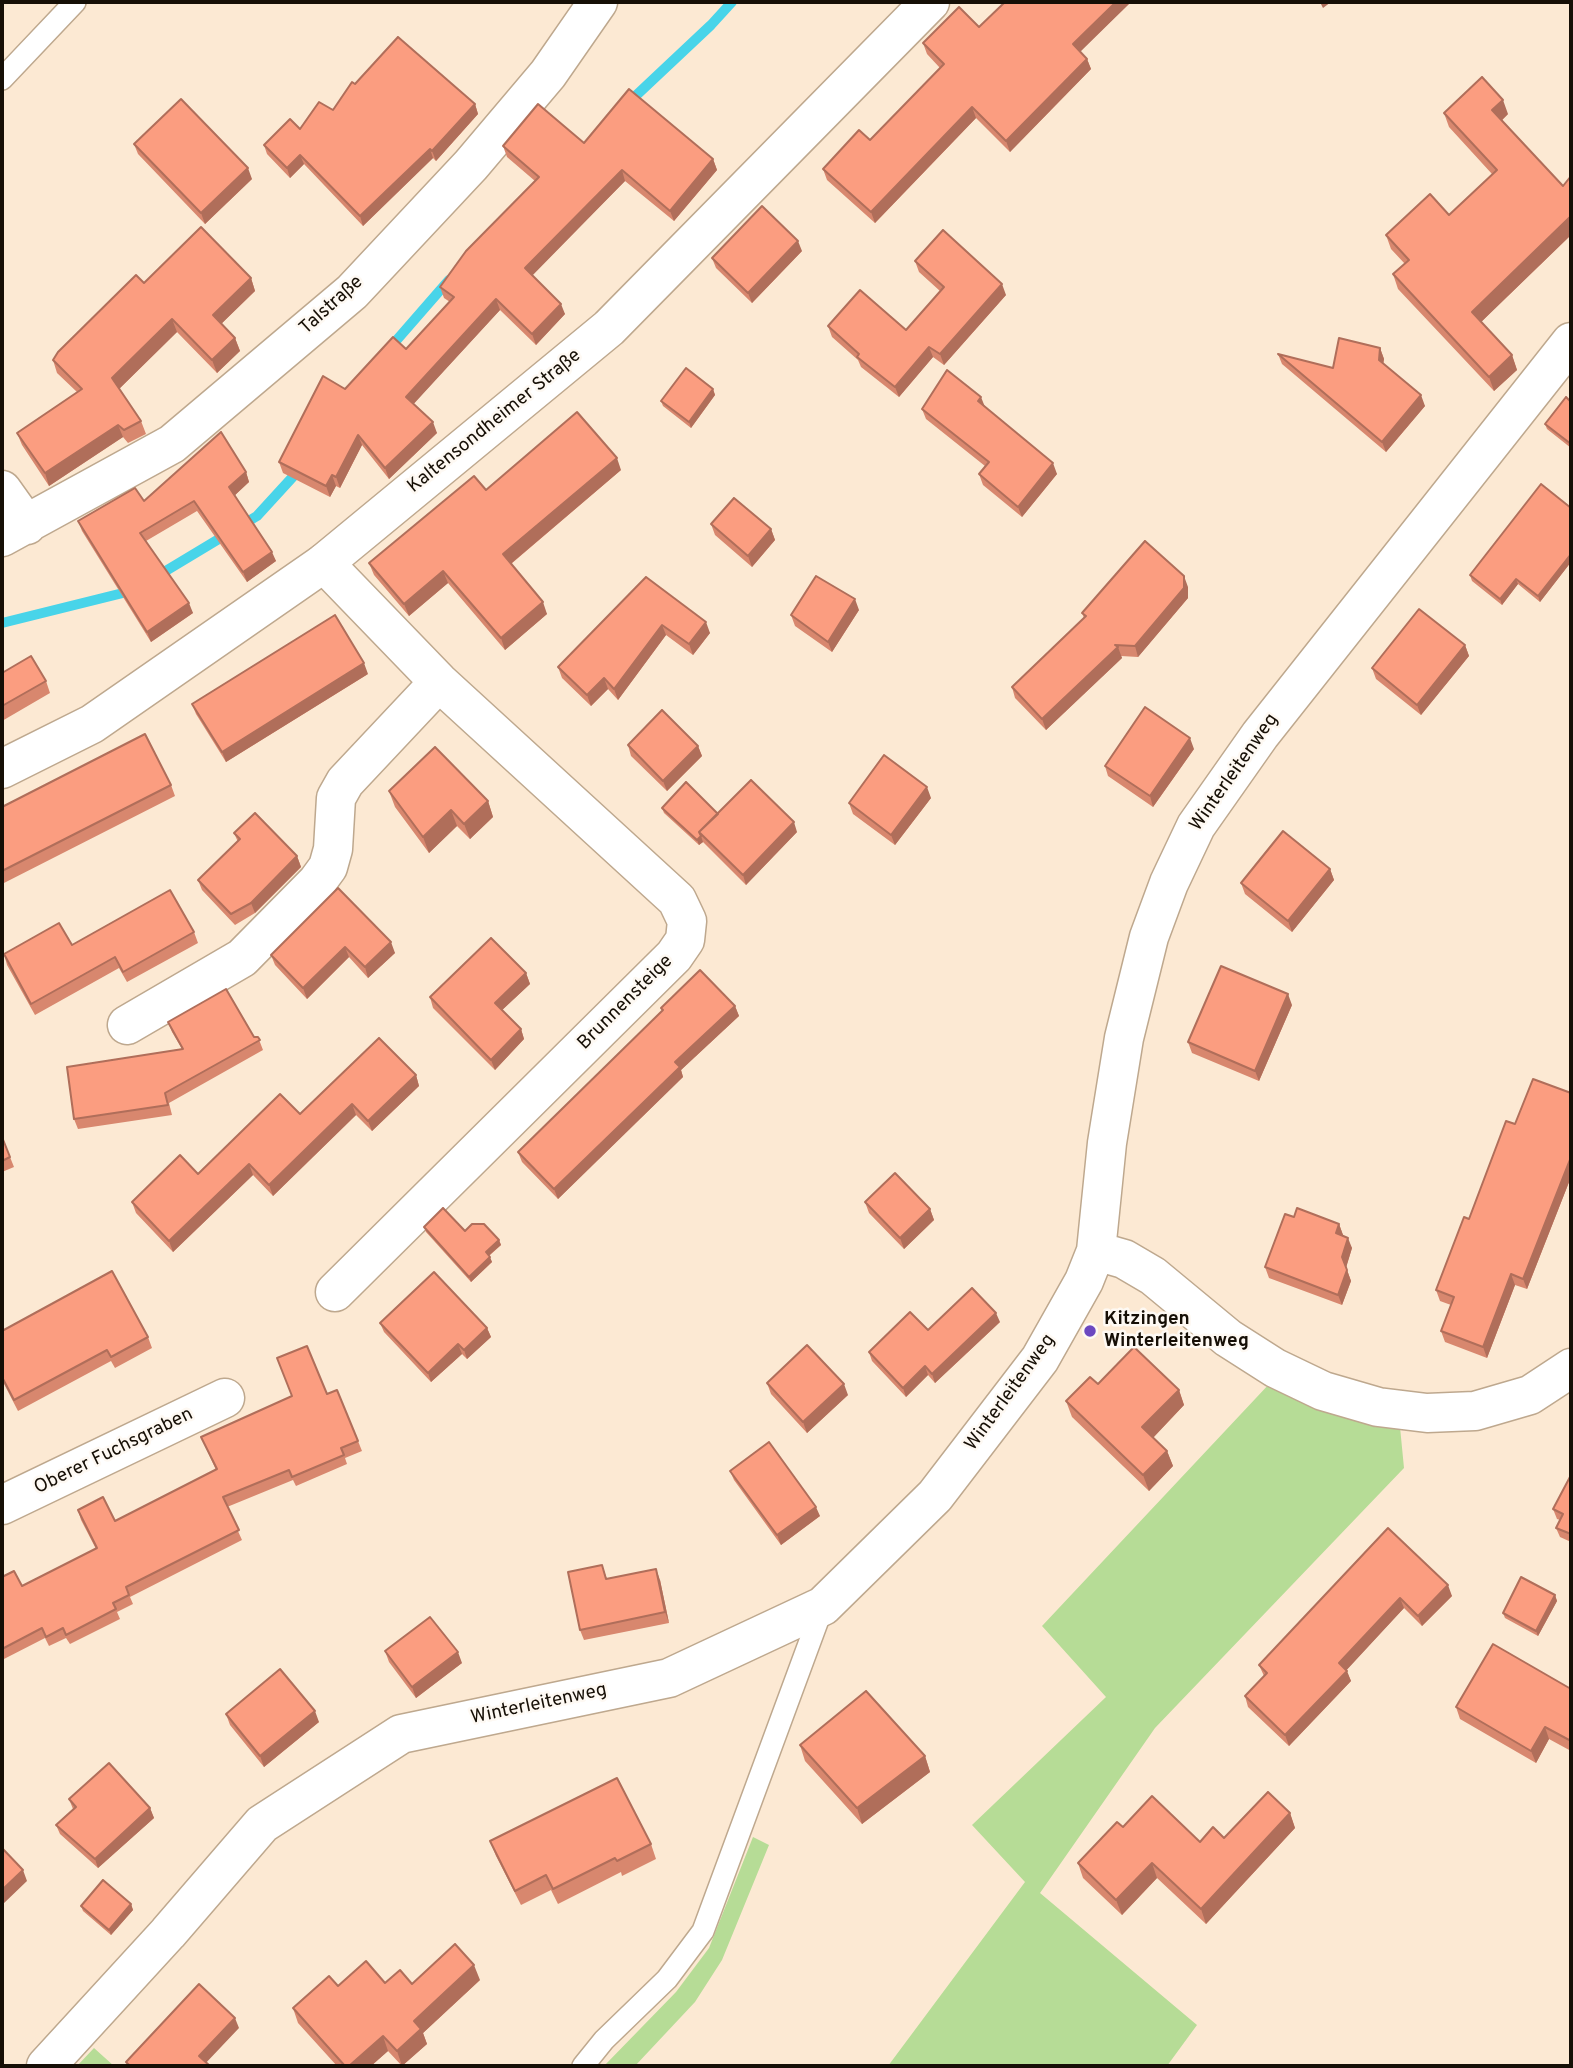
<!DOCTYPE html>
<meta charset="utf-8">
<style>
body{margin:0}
#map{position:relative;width:1573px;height:2068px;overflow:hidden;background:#fce9d3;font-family:Overpass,sans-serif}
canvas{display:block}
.frame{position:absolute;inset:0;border:4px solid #160f06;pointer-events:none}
</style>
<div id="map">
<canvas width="1573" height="2068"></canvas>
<div class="frame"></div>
</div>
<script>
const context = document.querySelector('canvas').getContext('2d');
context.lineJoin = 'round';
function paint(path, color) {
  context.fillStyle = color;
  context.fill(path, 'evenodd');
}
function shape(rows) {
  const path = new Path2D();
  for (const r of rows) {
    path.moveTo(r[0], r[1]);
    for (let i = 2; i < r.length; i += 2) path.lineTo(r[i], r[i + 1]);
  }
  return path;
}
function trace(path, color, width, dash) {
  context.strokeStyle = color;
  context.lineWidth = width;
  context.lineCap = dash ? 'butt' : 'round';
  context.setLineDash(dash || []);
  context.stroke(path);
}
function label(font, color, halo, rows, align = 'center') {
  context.font = font + ' Overpass,sans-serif';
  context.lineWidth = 5;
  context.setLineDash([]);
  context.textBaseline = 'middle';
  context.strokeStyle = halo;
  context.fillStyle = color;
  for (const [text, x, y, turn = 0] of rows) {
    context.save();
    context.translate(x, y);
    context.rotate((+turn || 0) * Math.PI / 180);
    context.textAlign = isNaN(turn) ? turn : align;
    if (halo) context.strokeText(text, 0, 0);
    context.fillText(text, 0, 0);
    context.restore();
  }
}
const green = shape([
 [1271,1382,1400,1427,1404,1468,1155,1728,1040,1893,1197,2025,1167,2066,888,2066,1025,1882,972,1825,1106,1697,1042,1626],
 [753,1837,769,1845,722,1960,695,2002,635,2066,604,2066,676,1992,709,1948],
 [94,2048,114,2066,77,2066]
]);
const stream = shape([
 [627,104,711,25,732,2],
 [388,350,449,280],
 [154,578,257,516,300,469],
 [2,623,135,590]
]);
const service = shape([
 [2,79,75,2],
 [583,2066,604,2040,667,1979,703,1931,823,1606]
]);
const minor = shape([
 [2,490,27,525],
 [2,537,172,444,352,292,471,165,548,74,598,2],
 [324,563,439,682,677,900,687,921,685,940,674,956,335,1292],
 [127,1025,242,958,317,882,328,867,333,849,336,798,345,782,439,682],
 [1096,1251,1124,1259,1153,1276,1228,1338,1275,1368,1323,1391,1378,1407,1427,1413,1475,1411,1530,1395,1571,1368],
 [2,1505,225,1398],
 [46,2066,168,1933,262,1824,401,1734,669,1678,823,1606,935,1496,1040,1359,1084,1281,1096,1251,1107,1143,1124,1038,1149,937,1169,883,1196,826,1260,735,1571,342]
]);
const secondary = shape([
 [2,769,92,724,324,563,609,328,930,2]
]);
const wall = shape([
 [1131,2,1080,51,1087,59,1091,69,1010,152,976,118,875,223,827,180,823,169,870,140,940,68,927,54,923,43,979,27],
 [355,84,475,104,478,114,436,161,433,158,363,226,304,164,290,178,267,154,264,145,300,129,333,110],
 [1444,113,1508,114,1502,120,1563,186,1571,176,1571,235,1481,322,1512,355,1517,370,1494,391,1398,289,1393,274,1405,264,1391,249,1386,235,1449,215,1492,174,1449,127],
 [584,143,713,159,717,170,674,221,625,181,532,275,565,314,536,345,500,310,413,404,437,433,389,479,362,445,340,488,336,486,330,497,283,473,279,462,345,389,406,349,450,302,444,298,440,287,535,181,507,157,503,146],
 [134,144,252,179,205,224,138,154],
 [802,251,752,303,716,268,712,258],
 [915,261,1006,295,944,365,933,357,899,397,861,367,858,360,832,337,828,326,906,330,940,291,919,272],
 [251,278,255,291,221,324,235,338,240,351,217,373,177,332,119,389,141,421,146,434,128,443,123,437,49,486,22,445,17,433,77,392,57,373,53,360],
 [1380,348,1384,359,1383,364,1425,406,1386,452,1282,364,1278,354,1333,368],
 [713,389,715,395,691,428,663,406,661,401],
 [1571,402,1571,448,1547,429,1545,424],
 [985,406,1057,474,1022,517,983,485,979,474,985,466,926,419,922,409],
 [621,470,511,564,547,614,505,650,448,583,409,616,374,575,369,563,486,490],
 [246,472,249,482,235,495,276,561,247,582,197,511,146,541,193,613,151,642,82,531,78,521],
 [1571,508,1571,562,1540,602,1518,584,1502,605,1472,581,1470,575],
 [711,524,771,529,775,540,752,567,715,535],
 [646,577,710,633,693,655,666,635,618,700,608,689,591,706,562,678,558,667],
 [1188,587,1188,598,1138,657,1121,656,1122,658,1046,730,1015,698,1012,687,1084,618,1082,613],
 [859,610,832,652,795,626,791,615],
 [1465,645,1469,656,1421,715,1376,679,1372,668],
 [2,673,46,681,50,693,2,721],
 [368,674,226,762,196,714,192,704],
 [628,745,698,746,702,756,667,791,631,756],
 [1194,749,1153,807,1108,776,1105,766],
 [171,785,175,796,2,884,2,807],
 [389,791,488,801,493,817,470,839,457,826,429,853,395,807],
 [931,798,895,845,853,814,849,803],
 [662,808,718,814,797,832,746,885,703,842,699,845,664,813],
 [234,833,297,856,301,867,255,913,235,925,202,890,198,880,238,842],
 [1330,869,1334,880,1292,932,1245,894,1241,883],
 [338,888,395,953,368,978,349,957,307,999,275,965,271,955],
 [194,932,198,943,127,982,119,968,35,1015,7,965,4,954],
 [526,973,530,984,502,1010,521,1029,524,1039,495,1070,433,1008,430,997],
 [1292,1005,1259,1081,1192,1053,1188,1042],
 [735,1006,739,1016,681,1070,683,1077,558,1199,522,1162,518,1152,662,1011,661,1008],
 [168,1022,254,1037,258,1037,263,1050,169,1103,172,1115,78,1129,74,1119,182,1049,172,1032],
 [416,1075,419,1086,372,1131,356,1115,273,1196,253,1175,173,1252,136,1213,132,1202,198,1174,300,1114],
 [1571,1093,1571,1177,1527,1289,1515,1285,1487,1358,1445,1342,1441,1331,1451,1305,1440,1301,1436,1290,1469,1219,1515,1124],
 [2,1137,14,1167,2,1172],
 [865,1202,930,1209,934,1220,904,1249,869,1213],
 [1294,1217,1339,1224,1343,1235,1352,1248,1346,1267,1351,1281,1342,1305,1269,1278,1265,1267],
 [424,1227,465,1231,499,1240,501,1245,489,1256,492,1262,471,1282,426,1232],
 [1000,1322,935,1383,928,1375,906,1397,872,1361,869,1352,928,1330],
 [380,1323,487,1328,491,1337,467,1359,462,1354,431,1382,384,1332],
 [2,1331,148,1337,152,1348,115,1368,111,1361,18,1411,2,1380],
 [767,1383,848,1395,807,1433,771,1394],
 [1098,1384,1179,1390,1184,1405,1153,1438,1167,1451,1173,1466,1149,1491,1072,1417,1066,1401],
 [327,1394,358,1441,362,1451,345,1458,347,1464,296,1486,293,1480,227,1507,242,1540,130,1597,133,1604,117,1612,120,1619,70,1644,66,1638,49,1646,45,1638,2,1660,2,1577,22,1586,96,1549,81,1520,78,1510,115,1521,216,1470,201,1437],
 [730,1471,820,1516,781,1545,734,1480],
 [1571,1475,1571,1542,1560,1537,1556,1528,1560,1520,1557,1519,1553,1509],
 [1388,1528,1452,1596,1422,1626,1404,1608,1346,1670,1351,1681,1289,1746,1248,1707,1245,1696,1264,1676,1259,1665],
 [602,1565,607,1579,660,1580,669,1623,584,1640,580,1630],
 [1555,1595,1557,1601,1538,1636,1505,1618,1503,1613],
 [385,1651,462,1663,416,1698,389,1662],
 [1571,1689,1571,1751,1549,1739,1536,1763,1460,1719,1456,1707],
 [226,1714,319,1722,264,1767,230,1725],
 [800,1745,925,1756,930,1772,862,1824,805,1761],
 [69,1799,150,1808,154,1818,98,1868,60,1834,56,1825,73,1809],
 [1290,1813,1295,1828,1206,1924,1157,1878,1122,1915,1083,1878,1078,1863,1123,1827,1200,1842,1224,1838],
 [490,1841,651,1844,656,1859,622,1876,621,1872,558,1904,551,1890,521,1905,496,1856],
 [131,1904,133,1910,111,1935,83,1911,81,1906],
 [480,1980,423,2033,427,2044,402,2066,388,2051,371,2066,337,2066,298,2023,293,2008,338,1986,385,1983,412,1984]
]);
const shadedWall = shape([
 [1116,2,1131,2,1077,55,1073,44],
 [1320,2,1331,2,1323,8],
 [1087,59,1091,69,1010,152,1006,141],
 [1503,100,1508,114,1498,124,1492,110],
 [475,104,478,114,436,161,432,151],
 [972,107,976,118,875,223,871,212],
 [430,149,433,158,363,226,360,216],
 [300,155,304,164,290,178,287,168],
 [713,159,717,170,674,221,670,211],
 [248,168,252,179,205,224,201,213],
 [622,170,625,181,529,279,525,268],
 [1571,216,1571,235,1477,326,1472,312],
 [798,241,802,251,752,303,748,293],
 [251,278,255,291,217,328,213,315],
 [1002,284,1006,295,944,365,940,354],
 [496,299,500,310,410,408,406,397],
 [561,304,565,314,536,345,532,334],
 [172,319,177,332,117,391,112,378],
 [235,338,240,351,217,373,212,360],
 [929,347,933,357,899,397,895,387],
 [1380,348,1384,359,1382,371,1379,360],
 [1512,355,1517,370,1494,391,1489,377],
 [713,389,715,395,691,428,689,422],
 [1421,395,1425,406,1386,452,1382,442],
 [981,397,985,407,978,401],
 [433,422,437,433,389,479,385,468],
 [118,425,123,437,49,486,45,473],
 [358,435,362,445,340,488,336,477],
 [617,458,621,470,507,567,503,554],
 [1053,463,1057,474,1022,517,1018,507],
 [246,472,249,482,233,497,229,487],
 [332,475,336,486,330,497,326,486],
 [771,529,775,540,752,567,748,556],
 [272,552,276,561,247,582,243,572],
 [1571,554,1571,562,1540,602,1538,596],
 [443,571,448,583,409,616,404,604],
 [1184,576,1188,587,1188,598,1138,657,1135,646],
 [1516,579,1518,584,1502,605,1500,599],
 [855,599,859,610,832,652,828,642],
 [543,602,547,614,505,650,501,638],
 [189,603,193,613,151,642,147,632],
 [706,622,710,633,693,655,689,644],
 [662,625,666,635,618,700,614,689],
 [1465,645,1469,656,1421,715,1417,705],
 [1118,647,1122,658,1046,730,1042,719],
 [364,663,368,674,226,762,222,752],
 [604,678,608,689,591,706,587,695],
 [1190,738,1194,749,1153,807,1150,796],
 [698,746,702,756,667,791,663,781],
 [927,787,931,798,895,845,891,835],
 [488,801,493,817,470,839,464,824],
 [451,810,457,826,429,853,423,837],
 [794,822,797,832,746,885,743,875],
 [701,836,703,842,699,845,697,840],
 [297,856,301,867,255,913,251,903],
 [1330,869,1334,880,1292,932,1288,921],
 [391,942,395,953,368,978,365,967],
 [345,947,349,957,307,999,303,988],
 [526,973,530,984,499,1013,495,1003],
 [1288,994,1292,1005,1259,1081,1255,1071],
 [735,1006,739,1016,681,1070,683,1077,558,1199,554,1189,675,1062],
 [521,1029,524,1039,495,1070,491,1060],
 [416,1075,419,1086,372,1131,368,1121],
 [352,1104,356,1115,273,1196,269,1185],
 [1571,1157,1571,1177,1527,1289,1523,1279],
 [249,1164,253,1175,173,1252,169,1241],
 [930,1209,934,1220,904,1249,900,1238],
 [1339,1224,1343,1235,1340,1244,1336,1233],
 [1348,1238,1352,1248,1346,1268,1342,1257],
 [499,1240,501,1245,487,1257,486,1252],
 [490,1257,492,1262,471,1282,469,1277],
 [1347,1270,1351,1281,1342,1305,1338,1295],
 [1511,1274,1515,1285,1487,1358,1483,1347],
 [996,1313,1000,1322,935,1383,932,1374],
 [487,1328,491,1337,467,1359,464,1350],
 [458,1344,462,1354,431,1382,428,1373],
 [925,1366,928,1375,906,1397,903,1388],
 [844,1384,848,1395,807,1433,803,1422],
 [1179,1390,1184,1405,1148,1443,1142,1427],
 [1167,1451,1173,1466,1149,1491,1143,1475],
 [816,1507,820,1516,781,1545,777,1535],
 [656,1569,660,1580,669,1623,665,1612],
 [1448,1585,1452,1596,1422,1626,1418,1616],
 [1555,1595,1557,1601,1538,1636,1536,1631],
 [1400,1598,1404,1608,1343,1674,1339,1663],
 [458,1652,462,1663,416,1698,412,1687],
 [1347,1671,1351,1681,1289,1746,1285,1735],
 [315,1711,319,1722,264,1767,260,1756],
 [1545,1727,1549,1739,1536,1763,1531,1751],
 [925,1756,930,1772,862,1824,857,1808],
 [150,1808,154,1818,98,1868,95,1859],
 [1290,1813,1295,1828,1206,1924,1201,1909],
 [1152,1863,1157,1878,1122,1915,1116,1900],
 [23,1870,27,1881,2,1905,2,1890],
 [131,1904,133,1910,111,1935,109,1930],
 [474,1965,480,1980,423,2033,427,2044,402,2066,397,2051,414,2021],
 [235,2018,239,2028,203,2066,199,2056],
 [383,2036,388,2051,371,2066,349,2066]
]);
const building = shape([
 [1005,2,1116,2,1073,44,1087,59,1006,141,972,107,871,212,823,169,859,130,870,140,944,64,923,43,959,7,979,27,1005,2],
 [398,37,475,104,432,151,430,149,360,216,300,155,287,168,264,145,290,119,300,129,319,102,333,110,352,82,355,84,398,37],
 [1482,77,1503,100,1492,110,1563,186,1571,176,1571,216,1472,312,1512,355,1489,377,1393,274,1409,260,1386,235,1430,194,1449,215,1497,170,1444,113,1482,77],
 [629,89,713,159,670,211,622,170,525,268,561,304,532,334,496,299,406,397,433,422,385,468,358,435,336,477,332,475,326,486,279,462,323,376,345,389,393,337,406,349,454,297,440,287,466,251,539,177,503,146,538,104,584,143,629,89],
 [181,99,248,168,201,213,134,144,181,99],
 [762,206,798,241,748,293,712,258,762,206],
 [201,227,251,278,213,315,235,338,212,360,172,319,112,378,141,421,124,430,118,425,45,473,17,433,82,389,53,360,58,352,136,275,144,283,201,227],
 [943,230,1002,284,940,354,929,347,895,387,857,357,859,354,828,326,860,290,906,330,944,287,915,261,943,230],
 [1339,338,1380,348,1379,360,1421,395,1382,442,1278,354,1333,368,1339,338],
 [686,368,713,389,689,422,661,401,686,368],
 [947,370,981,397,978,401,1053,463,1018,507,979,474,989,462,922,409,947,370],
 [1566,397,1571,402,1571,444,1545,424,1566,397],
 [577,412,617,458,503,554,543,602,501,638,443,571,404,604,369,563,474,476,486,490,577,412],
 [221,432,246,472,229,487,272,552,243,572,194,501,140,533,189,603,147,632,78,521,135,488,144,501,221,432],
 [1541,484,1571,508,1571,554,1538,596,1516,579,1500,599,1470,575,1541,484],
 [734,498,771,529,748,556,711,524,734,498],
 [1145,541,1184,576,1184,588,1135,646,1115,645,1118,647,1042,719,1012,687,1086,616,1082,613,1145,541],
 [816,576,855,599,828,642,791,615,816,576],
 [646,577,706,622,689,644,662,625,614,689,604,678,587,695,558,667,646,577],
 [1419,609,1465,645,1417,705,1372,668,1419,609],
 [335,615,364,663,222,752,192,704,335,615],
 [31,656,46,681,2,706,2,673,31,656],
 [1145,707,1190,738,1150,796,1105,766,1145,707],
 [662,710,698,746,663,781,628,745,662,710],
 [145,734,171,785,2,871,2,807,145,734],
 [435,747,488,801,464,824,451,810,423,837,389,791,435,747],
 [884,755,927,787,891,835,849,803,884,755],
 [751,780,794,822,743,875,699,832,751,780],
 [686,782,718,814,699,832,701,836,697,840,662,808,686,782],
 [255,813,297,856,251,903,231,914,198,880,240,839,234,833,255,813],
 [1283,831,1330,869,1288,921,1241,883,1283,831],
 [338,888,391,942,365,967,345,947,303,988,271,955,338,888],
 [170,890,194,932,123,972,115,957,31,1004,4,954,59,923,72,945,170,890],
 [491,938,526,973,495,1003,521,1029,491,1060,430,997,491,938],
 [1221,966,1288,994,1255,1071,1188,1042,1221,966],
 [700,970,735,1006,675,1062,680,1067,554,1189,518,1152,663,1010,661,1008,700,970],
 [226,989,254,1037,258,1037,260,1040,165,1093,168,1105,74,1119,67,1067,183,1049,168,1022,226,989],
 [379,1038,416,1075,368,1121,352,1104,269,1185,249,1164,169,1241,132,1202,180,1155,198,1174,280,1094,300,1114,379,1038],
 [1533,1079,1571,1093,1571,1157,1523,1279,1511,1274,1483,1347,1441,1331,1454,1297,1436,1290,1464,1217,1469,1219,1506,1121,1515,1124,1533,1079],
 [2,1137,10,1157,2,1161,2,1137],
 [895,1173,930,1209,900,1238,865,1202,895,1173],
 [443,1208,465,1231,472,1224,484,1224,499,1240,486,1252,490,1257,469,1277,424,1227,443,1208],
 [1297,1208,1339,1224,1336,1233,1348,1238,1342,1257,1347,1270,1338,1295,1265,1267,1285,1214,1294,1217,1297,1208],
 [112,1271,148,1337,111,1357,107,1350,14,1400,2,1377,2,1331,112,1271],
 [434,1272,487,1328,464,1350,458,1344,428,1373,380,1323,434,1272],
 [972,1288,996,1313,932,1374,925,1366,903,1388,869,1352,910,1312,928,1330,972,1288],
 [807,1345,844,1384,803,1422,767,1383,807,1345],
 [307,1346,327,1394,337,1390,358,1441,341,1448,344,1455,292,1477,289,1470,223,1497,239,1530,126,1587,129,1595,113,1603,116,1609,66,1635,63,1628,46,1637,42,1628,2,1649,2,1577,14,1571,22,1586,97,1548,78,1510,103,1497,115,1521,217,1469,201,1437,292,1396,277,1358,307,1346],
 [1134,1347,1179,1390,1142,1427,1167,1451,1143,1475,1066,1401,1090,1377,1098,1384,1134,1347],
 [769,1442,816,1507,777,1535,730,1471,769,1442],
 [1571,1475,1571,1534,1556,1528,1563,1514,1553,1509,1571,1475],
 [1388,1528,1448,1585,1418,1616,1400,1598,1339,1663,1347,1671,1285,1735,1245,1696,1267,1673,1259,1665,1388,1528],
 [602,1565,606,1579,656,1569,665,1612,580,1630,568,1572,602,1565],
 [1521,1577,1555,1595,1536,1631,1503,1613,1521,1577],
 [430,1617,458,1652,412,1687,385,1651,430,1617],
 [1493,1644,1571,1689,1571,1741,1545,1727,1531,1751,1456,1707,1493,1644],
 [280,1669,315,1711,260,1756,226,1714,280,1669],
 [866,1691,925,1756,857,1808,800,1745,866,1691],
 [109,1763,150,1808,95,1859,56,1825,76,1807,69,1799,109,1763],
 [617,1778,651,1844,617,1861,615,1858,553,1889,546,1875,515,1891,490,1841,617,1778],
 [1268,1792,1290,1813,1201,1909,1152,1863,1116,1900,1078,1863,1117,1822,1123,1827,1152,1796,1200,1842,1213,1827,1224,1838,1268,1792],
 [2,1848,23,1870,2,1890,2,1848],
 [103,1880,131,1904,109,1930,81,1906,103,1880],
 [455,1944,474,1965,414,2021,421,2029,397,2051,383,2036,349,2066,345,2066,293,2008,329,1976,338,1986,366,1961,385,1983,400,1970,412,1984,455,1944],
 [199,1984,235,2018,199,2056,210,2066,130,2066,126,2062,199,1984]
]);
const markers = [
 [1090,1331,7,"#6c48c0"]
];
const streetNames = [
 ["Talstraße",332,306,-42],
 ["Kaltensondheimer Straße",495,422,-39],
 ["Winterleitenweg",1235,773,-55],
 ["Brunnensteige",626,1003,-45],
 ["Winterleitenweg",1011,1393,-54],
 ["Oberer Fuchsgraben",114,1452,-26],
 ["Winterleitenweg",539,1705,-12]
];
const poiNames = [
 ["Kitzingen",1104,1320],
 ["Winterleitenweg",1104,1342]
];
paint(green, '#b6dc96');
trace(stream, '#48d4e9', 10);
trace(service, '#bea88e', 24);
trace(minor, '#bea88e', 41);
trace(secondary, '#bea88e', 41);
trace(service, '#fff', 21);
trace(minor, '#fff', 38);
trace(secondary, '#fff', 38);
paint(wall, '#d8876e');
paint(shadedWall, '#b06e5a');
paint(building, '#fb9d80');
trace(building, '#b06e5a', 2);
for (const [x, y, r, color] of markers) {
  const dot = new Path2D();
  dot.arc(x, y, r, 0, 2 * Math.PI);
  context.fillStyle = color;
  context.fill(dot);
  trace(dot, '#fef9f3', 2.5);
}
label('19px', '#160f06', '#fef9f3', streetNames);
label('bold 19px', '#160f06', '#fef9f3', poiNames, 'left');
</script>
